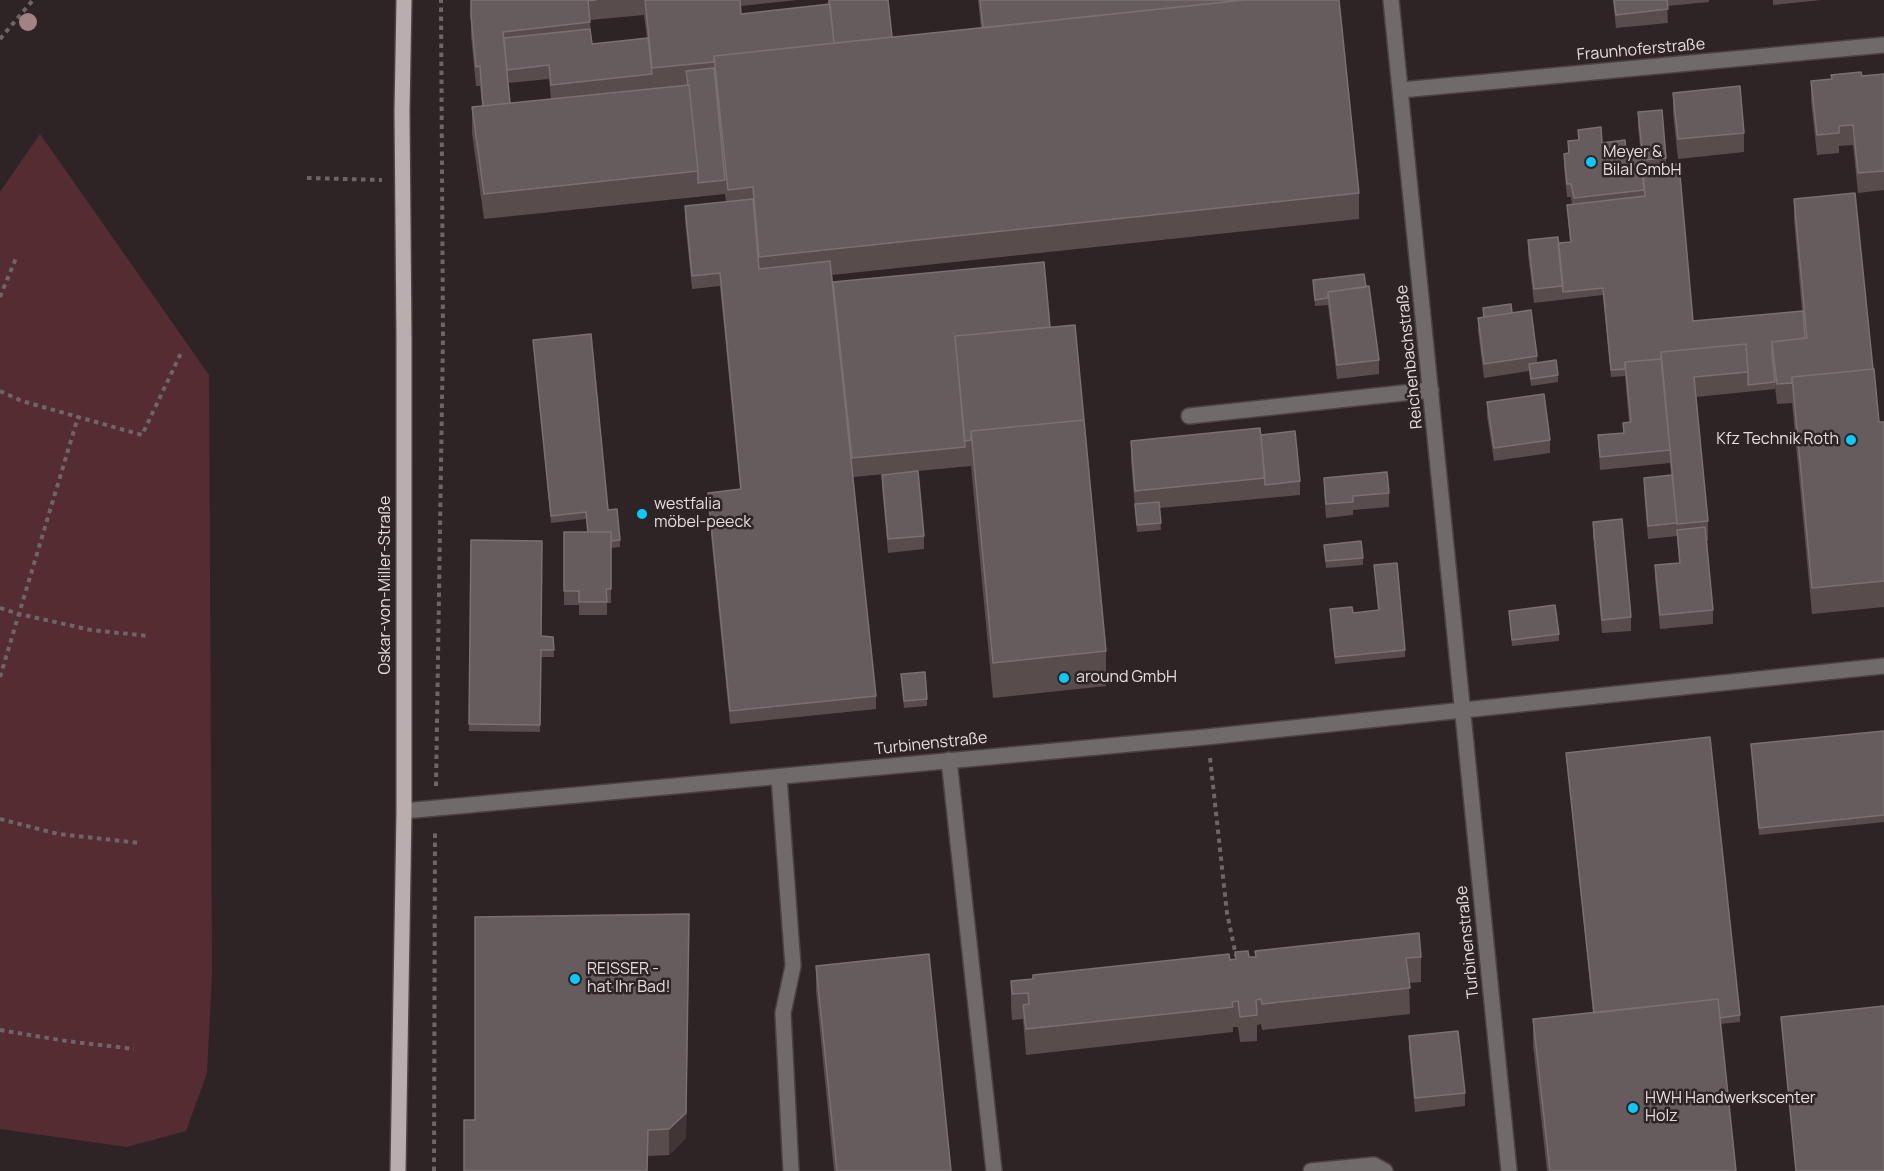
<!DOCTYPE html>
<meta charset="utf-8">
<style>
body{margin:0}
canvas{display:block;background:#2f2425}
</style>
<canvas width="1884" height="1171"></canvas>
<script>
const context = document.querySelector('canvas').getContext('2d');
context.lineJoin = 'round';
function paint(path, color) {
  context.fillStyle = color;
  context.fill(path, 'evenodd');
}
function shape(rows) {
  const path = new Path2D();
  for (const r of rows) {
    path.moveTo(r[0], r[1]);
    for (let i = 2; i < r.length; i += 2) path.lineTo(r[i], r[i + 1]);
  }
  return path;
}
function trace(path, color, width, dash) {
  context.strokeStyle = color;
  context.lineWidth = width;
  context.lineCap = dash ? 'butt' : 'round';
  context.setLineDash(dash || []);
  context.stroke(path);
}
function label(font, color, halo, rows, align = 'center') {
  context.font = font + ' Manrope,sans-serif';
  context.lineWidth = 5;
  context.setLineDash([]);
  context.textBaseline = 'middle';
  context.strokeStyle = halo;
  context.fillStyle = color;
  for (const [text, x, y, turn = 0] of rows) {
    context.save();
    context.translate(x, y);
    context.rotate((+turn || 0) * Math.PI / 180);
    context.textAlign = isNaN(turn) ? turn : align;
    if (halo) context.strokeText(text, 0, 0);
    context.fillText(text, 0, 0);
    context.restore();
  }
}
const green = shape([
 [40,134,209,375,212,973,207,1073,186,1131,127,1147,0,1129,0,192]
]);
const path = shape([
 [0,39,33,0],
 [307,178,382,180],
 [0,297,16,258],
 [0,391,22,401,78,417],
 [0,608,19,614,91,630,148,636],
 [0,677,78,417,142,435,181,353],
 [1210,758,1227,913,1236,956],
 [436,786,443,337,441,0],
 [0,819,58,834,140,843],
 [0,1030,66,1041,134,1049],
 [434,1171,435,830]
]);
const minor = shape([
 [1391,0,1509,1171],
 [1401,90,1884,45],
 [1189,416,1431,390],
 [949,760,994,1171],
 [779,777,793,966,783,1013,791,1171],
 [404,811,1206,737,1884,666],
 [1311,1171,1374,1165,1385,1171]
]);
const major = shape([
 [398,1171,404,811,404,341,402,111,404,0]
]);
const trees = [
 [28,22]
];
const wall = shape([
 [471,0,797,0,741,6,741,14,828,5,828,0,888,0,892,37,981,28,978,0,980,0,1359,193,1359,219,832,275,833,291,833,282,1050,327,1106,651,1106,686,993,698,971,466,853,477,876,696,876,709,730,724,708,506,708,493,740,489,720,286,692,289,685,220,685,206,726,202,725,194,484,219,472,133,472,107,482,106,480,86,476,86,471,36],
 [644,15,647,38,592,44,590,20],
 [549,79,551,99,687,85,510,103,508,83],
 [1613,0,1709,0,1709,2,1667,6,1668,23,1616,28],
 [1773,0,1821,0,1773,5],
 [1884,74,1884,190,1858,193,1853,145,1839,146,1839,153,1817,155,1811,101,1811,81,1831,79,1831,75,1862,76],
 [1673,93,1744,133,1744,152,1678,159,1673,113],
 [1638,112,1666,158,1666,165,1693,321,1802,311,1794,219,1794,199,1879,422,1884,422,1884,607,1812,614,1792,403,1777,404,1775,386,1775,389,1696,397,1708,521,1708,541,1707,541,1713,610,1713,624,1660,629,1655,579,1655,565,1679,563,1677,536,1648,539,1644,492,1644,478,1671,475,1670,463,1600,470,1598,435,1623,433,1623,423,1629,422,1625,376,1611,377,1603,295,1534,303,1528,254,1528,240,1558,243,1570,242,1567,205,1572,204,1571,197,1567,197,1564,167,1564,154,1568,153,1568,141,1578,140,1578,130,1602,143,1626,150,1644,188,1638,126],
 [1313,280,1366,287,1379,360,1379,374,1337,379,1328,305,1315,306],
 [1483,308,1512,313,1537,356,1537,363,1558,375,1558,382,1531,386,1529,371,1484,378,1478,331,1478,318,1483,317],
 [533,340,608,510,620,540,620,547,611,548,611,603,607,603,607,615,579,615,579,605,564,605,564,532,587,532,586,519,551,523],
 [1487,402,1550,440,1550,453,1494,461,1487,416],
 [1261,435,1300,481,1300,495,1160,508,1161,530,1137,532,1131,461,1131,441],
 [882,475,924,536,924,549,888,553,882,488],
 [1324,478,1389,493,1389,507,1353,510,1353,515,1326,518,1324,492],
 [1593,522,1631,617,1631,631,1602,633,1593,536],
 [471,540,541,636,553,637,554,657,541,657,540,732,469,731],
 [1324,545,1363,558,1363,565,1326,568],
 [1374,565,1405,650,1405,657,1335,664,1330,609,1353,613,1378,611],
 [1509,611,1559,634,1559,641,1512,646],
 [901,674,927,699,927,706,904,708],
 [1884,731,1884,822,1759,835,1751,744],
 [1566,753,1740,1015,1740,1022,1720,1024,1736,1171,1547,1171,1533,1045,1533,1019,1593,1013],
 [689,940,686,1138,669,1155,648,1156,475,1120],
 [1255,951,1421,957,1421,982,1409,983,1410,1014,1262,1030,1261,1024,1257,1025,1257,1041,1240,1042,1238,1027,1233,1027,1233,1032,1026,1055,1023,1019,1012,1020,1011,1006,1011,981,1235,959,1235,952,1249,957,1255,957],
 [816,966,951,1171,834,1171,816,991],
 [1781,1017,1884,1171,1796,1171],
 [1409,1036,1465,1093,1465,1106,1415,1112,1409,1050]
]);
const shadedWall = shape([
 [689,940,686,1138,669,1155,669,1129]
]);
const building = shape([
 [471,0,596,0,588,1,590,22,503,32,510,103,483,106,480,66,476,67,471,16,471,0],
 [645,0,740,0,741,14,830,4,834,43,714,56,714,62,652,68,645,0],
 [829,0,888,0,892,37,834,43,829,0],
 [980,0,1244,0,983,28,980,0],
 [1244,0,1339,0,1359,193,759,257,753,187,728,190,714,56,1244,0],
 [1614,0,1667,0,1668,9,1616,15,1614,0],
 [590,29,592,44,648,38,652,74,551,85,549,65,507,70,504,38,590,29],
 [714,68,725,180,698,183,698,171,689,85,688,85,686,71,714,68],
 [1861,72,1862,76,1884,74,1884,171,1858,173,1853,125,1839,126,1839,133,1817,135,1811,81,1832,79,1831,75,1861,72],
 [689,85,698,171,484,194,472,107,689,85],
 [1740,86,1744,133,1678,139,1673,93,1740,86],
 [1662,110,1666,158,1643,160,1638,112,1662,110],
 [1601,127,1602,143,1625,140,1626,150,1639,149,1644,190,1574,198,1571,184,1567,184,1564,154,1569,153,1568,141,1579,140,1578,130,1601,127],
 [1679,164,1693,321,1803,311,1805,338,1772,342,1772,355,1775,382,1748,385,1748,372,1746,344,1661,352,1661,359,1625,362,1625,369,1611,370,1603,288,1563,292,1558,243,1571,242,1567,205,1645,196,1643,167,1679,164],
 [1855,193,1873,369,1792,377,1792,383,1777,384,1772,342,1807,338,1794,199,1855,193],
 [753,199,759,269,830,261,876,696,730,711,708,493,741,489,720,273,692,276,685,206,753,199],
 [1558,237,1563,286,1534,289,1528,240,1558,237],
 [1044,262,1050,327,955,336,965,447,852,458,833,282,1044,262],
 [1364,274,1366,287,1328,292,1328,298,1315,300,1313,280,1364,274],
 [1369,286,1379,360,1337,365,1328,292,1369,286],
 [1511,304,1512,313,1484,317,1483,308,1511,304],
 [1531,310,1537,356,1484,364,1478,318,1531,310],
 [1075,325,1084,420,971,431,971,440,965,441,955,336,1075,325],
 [591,334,608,510,617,509,620,540,611,541,611,532,588,532,586,512,551,516,533,340,591,334],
 [1746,344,1748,372,1694,377,1708,521,1677,524,1661,352,1746,344],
 [1661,359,1670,450,1600,457,1598,435,1624,433,1623,423,1631,422,1625,362,1661,359],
 [1556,360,1558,375,1531,379,1529,364,1556,360],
 [1874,369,1879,422,1884,422,1884,581,1812,588,1792,377,1874,369],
 [1544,394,1550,440,1494,448,1487,402,1544,394],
 [1084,420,1106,651,993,663,971,431,1084,420],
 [1260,428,1265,478,1135,491,1131,441,1260,428],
 [1295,431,1300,481,1265,485,1261,435,1295,431],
 [918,471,924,536,888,539,882,475,918,471],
 [1387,472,1389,493,1353,496,1353,502,1326,504,1324,478,1387,472],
 [1672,475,1677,523,1648,526,1644,478,1672,475],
 [1159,502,1161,523,1137,525,1135,504,1159,502],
 [1622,519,1631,617,1602,620,1593,522,1622,519],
 [1705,527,1713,610,1660,615,1655,565,1680,563,1677,530,1705,527],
 [564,532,611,532,611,589,606,589,607,602,579,602,579,591,564,591,564,532],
 [471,540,542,541,541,636,553,637,554,650,541,650,540,725,469,724,471,540],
 [1361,541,1363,558,1326,561,1324,545,1361,541],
 [1397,563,1405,650,1335,657,1330,609,1352,607,1353,613,1379,610,1374,565,1397,563],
 [1555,605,1559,634,1512,640,1509,611,1555,605],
 [925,672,927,699,904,701,901,674,925,672],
 [1884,731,1884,815,1759,828,1751,744,1884,731],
 [1710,737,1740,1015,1720,1018,1718,999,1594,1013,1566,753,1710,737],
 [689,914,686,1113,669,1129,648,1130,647,1171,464,1171,464,1120,475,1120,475,917,689,914],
 [1419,933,1421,957,1406,958,1410,988,1262,1004,1261,999,1256,1000,1257,1015,1240,1017,1238,1001,1232,1002,1233,1007,1026,1029,1023,1005,1029,1004,1028,993,1012,994,1011,981,1033,979,1033,975,1229,954,1230,960,1236,959,1235,952,1248,951,1249,957,1256,957,1255,951,1419,933],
 [929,954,951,1171,837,1171,816,966,929,954],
 [1718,999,1736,1171,1550,1171,1533,1019,1718,999],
 [1884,1006,1884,1171,1796,1171,1781,1017,1884,1006],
 [1458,1031,1465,1093,1415,1098,1409,1036,1458,1031]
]);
const markers = [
 [1591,162,6,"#09cafa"],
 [1851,440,6,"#09cafa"],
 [642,514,6,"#09cafa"],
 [1064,678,6,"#09cafa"],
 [575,979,6,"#09cafa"],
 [1633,1108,6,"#09cafa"]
];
const streetNames = [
 ["Fraunhoferstraße",1641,50,-5],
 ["Reichenbachstraße",1410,357,-96],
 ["Oskar-von-Miller-Straße",386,585,-90],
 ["Turbinenstraße",931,744,-6],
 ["Turbinenstraße",1468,942,-96]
];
const poiNames = [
 ["Meyer &",1603,153],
 ["Bilal GmbH",1603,171],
 ["Kfz Technik Roth",1839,440,"right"],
 ["westfalia",654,505],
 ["möbel-peeck",654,523],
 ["around GmbH",1076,678],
 ["REISSER -",587,970],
 ["hat Ihr Bad!",587,988],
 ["HWH Handwerkscenter",1645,1099],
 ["Holz",1645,1117]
];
paint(green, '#542c31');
trace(minor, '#4c4243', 18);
trace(major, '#4c4243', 18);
trace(path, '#6f6566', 4, [4.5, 4.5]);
trace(minor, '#706a6a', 15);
trace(major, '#b9adae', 15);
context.fillStyle = '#a18385';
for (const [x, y] of trees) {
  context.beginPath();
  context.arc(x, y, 9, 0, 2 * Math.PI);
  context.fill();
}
paint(wall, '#584c4d');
paint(shadedWall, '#413536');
paint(building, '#675c5d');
trace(building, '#7b7071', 1.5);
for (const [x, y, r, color] of markers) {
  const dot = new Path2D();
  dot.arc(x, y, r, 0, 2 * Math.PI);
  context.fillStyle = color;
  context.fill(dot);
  trace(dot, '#2f2425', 2);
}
label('16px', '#e5ddde', '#2f2425', streetNames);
label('16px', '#e5ddde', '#2f2425', poiNames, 'left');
</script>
